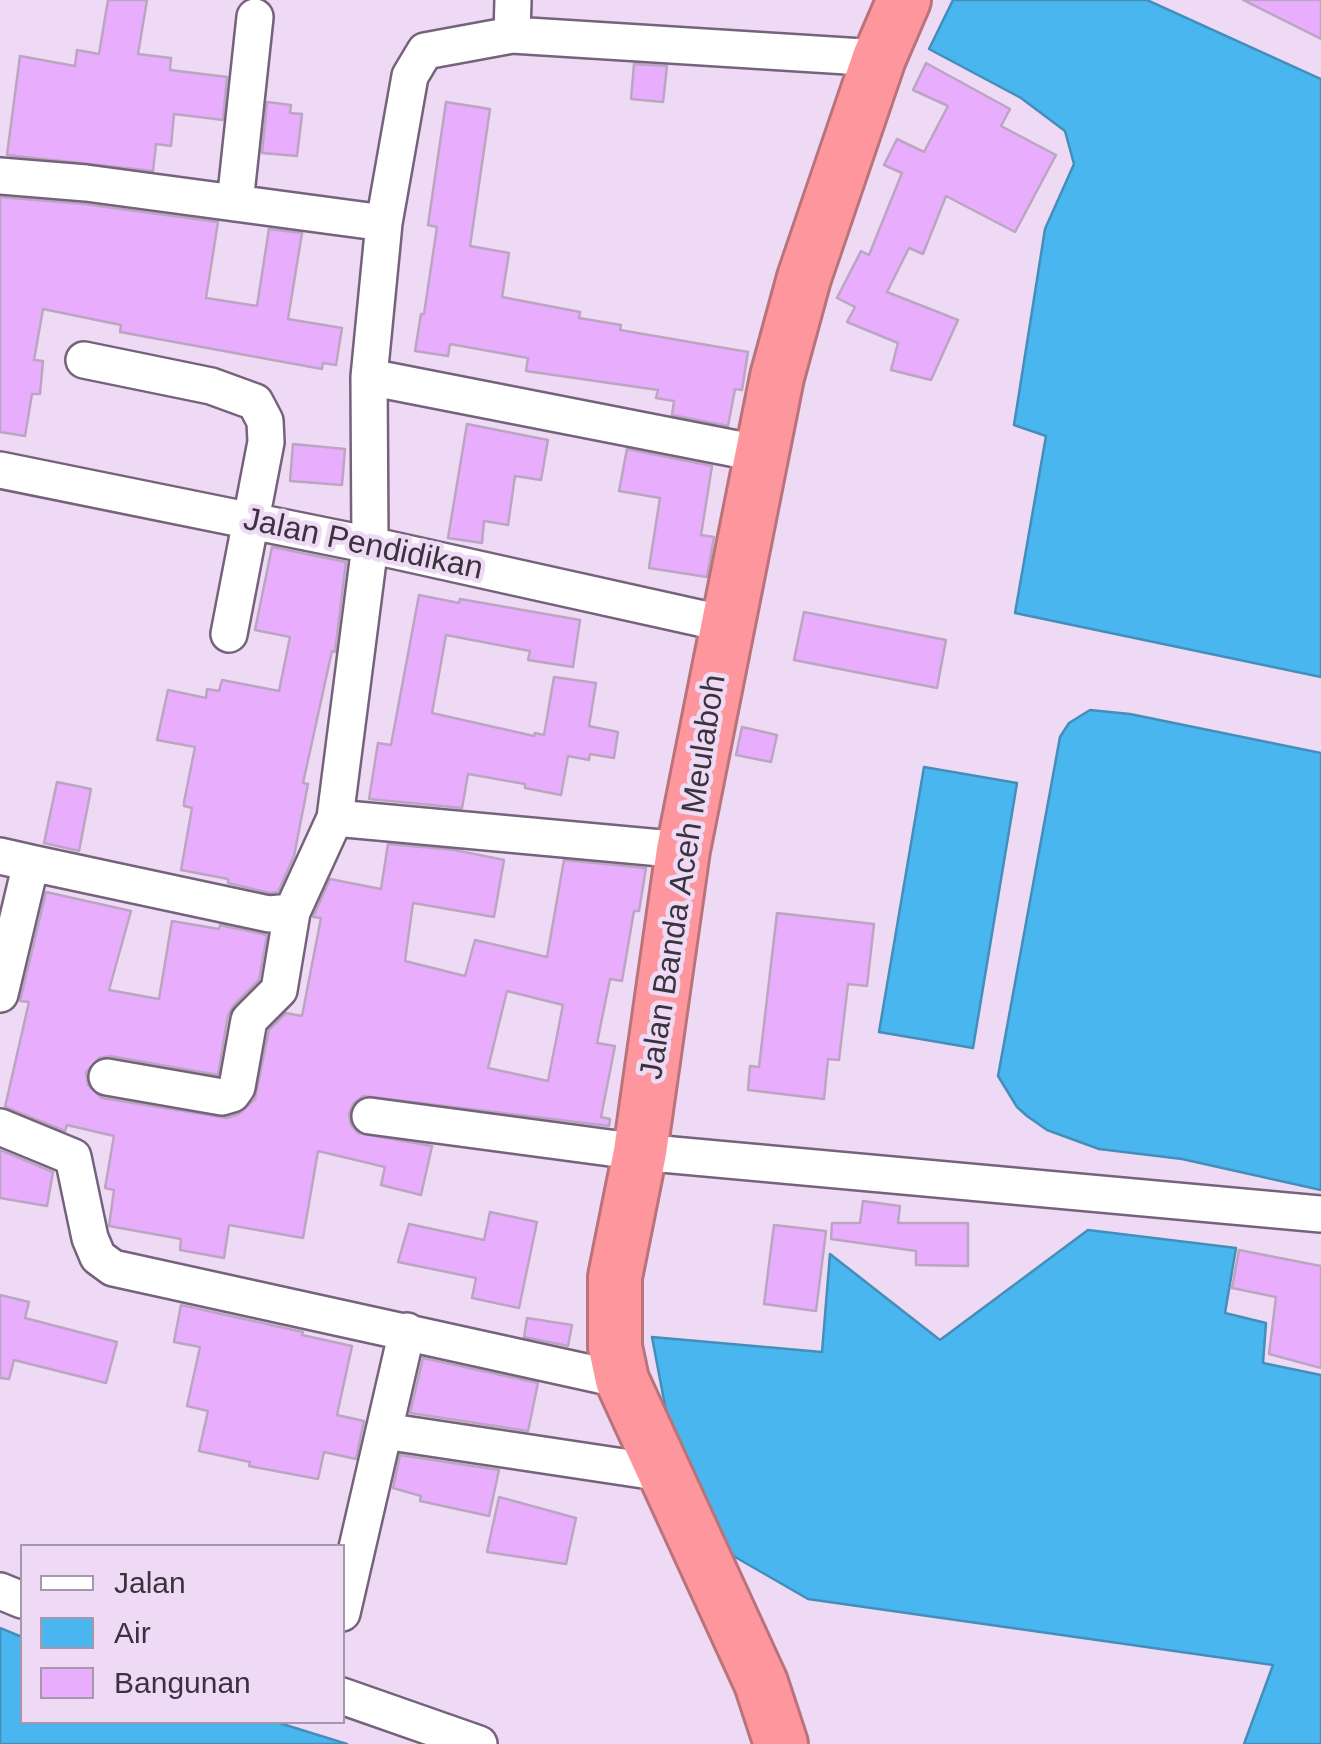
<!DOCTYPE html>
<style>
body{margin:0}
#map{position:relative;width:1321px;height:1744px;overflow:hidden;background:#efdaf6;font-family:Helvetica,sans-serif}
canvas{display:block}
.legend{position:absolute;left:20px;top:1544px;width:325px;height:180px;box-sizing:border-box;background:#efdaf6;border:2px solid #a797ac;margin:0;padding:12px 18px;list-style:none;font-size:30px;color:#3a323d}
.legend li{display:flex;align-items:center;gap:20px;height:50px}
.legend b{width:50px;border:2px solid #a797ac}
</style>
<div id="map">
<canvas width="1321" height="1744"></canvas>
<ul class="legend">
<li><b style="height:12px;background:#fff"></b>Jalan</li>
<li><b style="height:28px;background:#49b6ef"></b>Air</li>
<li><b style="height:28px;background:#e9adfe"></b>Bangunan</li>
</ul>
</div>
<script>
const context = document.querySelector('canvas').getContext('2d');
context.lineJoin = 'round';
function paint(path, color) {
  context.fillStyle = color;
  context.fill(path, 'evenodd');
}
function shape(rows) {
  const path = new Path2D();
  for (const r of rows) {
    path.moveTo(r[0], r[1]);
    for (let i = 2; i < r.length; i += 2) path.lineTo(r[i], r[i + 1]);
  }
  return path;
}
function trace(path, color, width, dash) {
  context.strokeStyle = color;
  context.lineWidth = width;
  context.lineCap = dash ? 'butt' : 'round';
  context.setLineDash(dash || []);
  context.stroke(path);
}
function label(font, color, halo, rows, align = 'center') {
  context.font = font + ' Helvetica,sans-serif';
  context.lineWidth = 9;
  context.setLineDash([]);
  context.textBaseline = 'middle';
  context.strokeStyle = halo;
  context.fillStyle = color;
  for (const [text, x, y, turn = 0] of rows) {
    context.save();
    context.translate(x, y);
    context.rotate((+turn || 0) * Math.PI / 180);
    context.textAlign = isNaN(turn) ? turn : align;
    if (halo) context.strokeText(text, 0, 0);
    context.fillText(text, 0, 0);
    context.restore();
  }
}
const water = shape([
 [953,0,1147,0,1321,79,1321,677,1015,613,1046,436,1014,425,1045,229,1074,164,1065,131,1021,98,929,49,953,0],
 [1090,710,1130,714,1321,753,1321,1190,1182,1159,1099,1149,1047,1130,1027,1116,1017,1107,998,1076,1060,737,1069,723,1090,710],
 [924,767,1017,783,973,1048,879,1032,924,767],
 [1088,1230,1236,1248,1225,1313,1266,1323,1263,1363,1321,1375,1321,1744,1244,1744,1273,1665,808,1599,723,1550,676,1464,652,1337,822,1352,830,1254,940,1340,1088,1230],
 [0,1628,22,1637,22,1722,276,1722,347,1744,0,1744,0,1628]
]);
const building = shape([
 [108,0,147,0,138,54,171,58,170,70,227,77,223,120,174,114,171,146,156,144,153,171,7,155,20,56,75,66,77,50,99,54,108,0],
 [1243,0,1321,0,1321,39,1243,0],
 [926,63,1010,109,1001,126,1056,155,1015,232,946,196,923,254,909,248,887,292,958,320,931,380,891,370,898,343,847,322,855,307,837,298,861,251,869,255,902,173,884,165,897,139,924,152,948,106,913,90,926,63],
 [634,64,667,66,663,102,631,99,634,64],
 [267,102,291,105,290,113,302,114,297,156,262,153,267,102],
 [446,102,490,109,470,246,509,253,502,297,580,312,579,318,621,325,620,330,748,352,742,390,735,389,728,426,672,415,674,401,656,398,658,390,526,371,528,358,450,344,448,356,415,351,421,314,424,314,437,227,428,225,446,102],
 [0,197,84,204,218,222,206,298,257,306,269,229,302,233,288,319,342,328,336,365,323,363,322,369,120,332,121,325,43,309,34,360,43,361,40,394,32,394,25,436,0,432,0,197],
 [467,424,548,440,541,480,515,476,508,525,484,521,482,543,448,538,467,424],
 [293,444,345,449,342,485,290,481,293,444],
 [627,449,712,466,701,535,714,537,707,577,649,568,660,498,619,491,627,449],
 [272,547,346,562,335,652,332,651,303,783,308,784,294,856,278,892,270,893,228,883,228,879,181,870,192,808,184,806,184,802,195,747,157,740,168,690,206,698,207,689,219,691,222,680,279,691,290,637,255,630,272,547],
 [419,595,459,603,460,599,580,620,573,667,528,660,530,651,446,635,432,713,534,736,535,733,544,735,554,677,596,683,589,726,618,732,614,758,590,754,589,760,568,756,561,795,525,788,525,784,468,774,462,808,369,799,378,743,391,745,419,595],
 [804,612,946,640,937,688,794,660,804,612],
 [742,727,777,735,771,762,736,755,742,727],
 [57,782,91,789,79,851,44,843,57,782],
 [388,844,455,850,504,860,494,917,413,903,405,961,465,976,475,940,547,957,564,860,646,868,639,911,634,911,622,981,610,979,597,1043,615,1046,601,1117,610,1119,609,1126,363,1096,353,1104,349,1114,351,1125,358,1133,432,1146,421,1195,381,1185,385,1167,318,1151,303,1238,229,1225,224,1258,180,1250,181,1239,109,1226,114,1190,105,1188,114,1136,67,1125,65,1131,5,1107,29,1002,20,1001,46,892,131,911,109,990,159,999,172,921,219,929,220,925,267,935,259,980,234,1005,228,1015,218,1075,110,1056,99,1058,86,1072,88,1085,102,1098,227,1118,239,1114,255,1099,269,1030,286,1013,302,1016,321,918,313,917,330,879,381,889,388,844],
 [507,991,563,1005,548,1081,488,1068,507,991],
 [777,913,874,924,867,986,848,984,839,1060,828,1059,824,1099,748,1090,750,1066,759,1067,777,913],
 [0,1150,53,1172,47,1206,0,1198,0,1150],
 [863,1201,900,1206,898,1223,968,1223,968,1266,916,1265,916,1251,831,1239,832,1223,860,1223,863,1201],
 [490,1212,537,1222,519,1308,472,1298,476,1278,398,1262,409,1224,484,1240,490,1212],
 [774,1225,826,1231,816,1311,764,1304,774,1225],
 [1239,1250,1321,1266,1321,1368,1269,1354,1276,1297,1232,1288,1239,1250],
 [0,1295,29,1302,25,1318,117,1342,106,1383,14,1360,9,1379,0,1378,0,1295],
 [181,1305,303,1332,302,1335,352,1346,337,1415,364,1421,356,1459,324,1452,318,1479,249,1466,250,1462,199,1451,208,1411,187,1406,200,1347,174,1342,181,1305],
 [527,1318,572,1325,568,1346,524,1337,527,1318],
 [423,1358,538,1383,528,1431,410,1413,423,1358],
 [400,1455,499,1470,489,1516,420,1501,421,1496,393,1488,400,1455],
 [499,1497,576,1518,566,1564,487,1552,499,1497]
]);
const minor = shape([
 [512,35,513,0],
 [0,176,86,183,384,223],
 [235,203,255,17],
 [84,360,211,386,255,402,265,421,266,442,229,634],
 [369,377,762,454],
 [0,470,370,545,726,624],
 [683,850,335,818,370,545,369,377,384,223,410,76,425,51,512,35,879,58],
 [0,856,31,863],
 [0,994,31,863,269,914,292,912,335,818],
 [107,1077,222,1097,232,1094,237,1087,249,1020,279,990,292,912],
 [370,1116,640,1152,1321,1214],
 [0,1127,73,1157,90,1238,98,1257,113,1268,622,1380],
 [384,1431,663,1473],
 [0,1591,22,1600],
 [342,1613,407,1331],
 [342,1696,479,1744]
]);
const highway = shape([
 [781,1744,761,1683,622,1380,615,1347,615,1277,640,1152,683,850,777,377,804,278,879,58,904,0]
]);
const streetNames = [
 ["Jalan Pendidikan",363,545,12],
 ["Jalan Banda Aceh Meulaboh",684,877,-81]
];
paint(water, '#49b6ef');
trace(water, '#448eba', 2.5);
paint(building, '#e9adfe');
trace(building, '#baa6c1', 2.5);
trace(minor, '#75627b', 40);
trace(highway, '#b9747b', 58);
trace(minor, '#fff', 35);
trace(highway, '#fd979d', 52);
label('32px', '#3a323d', '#efdaf6', streetNames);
</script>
